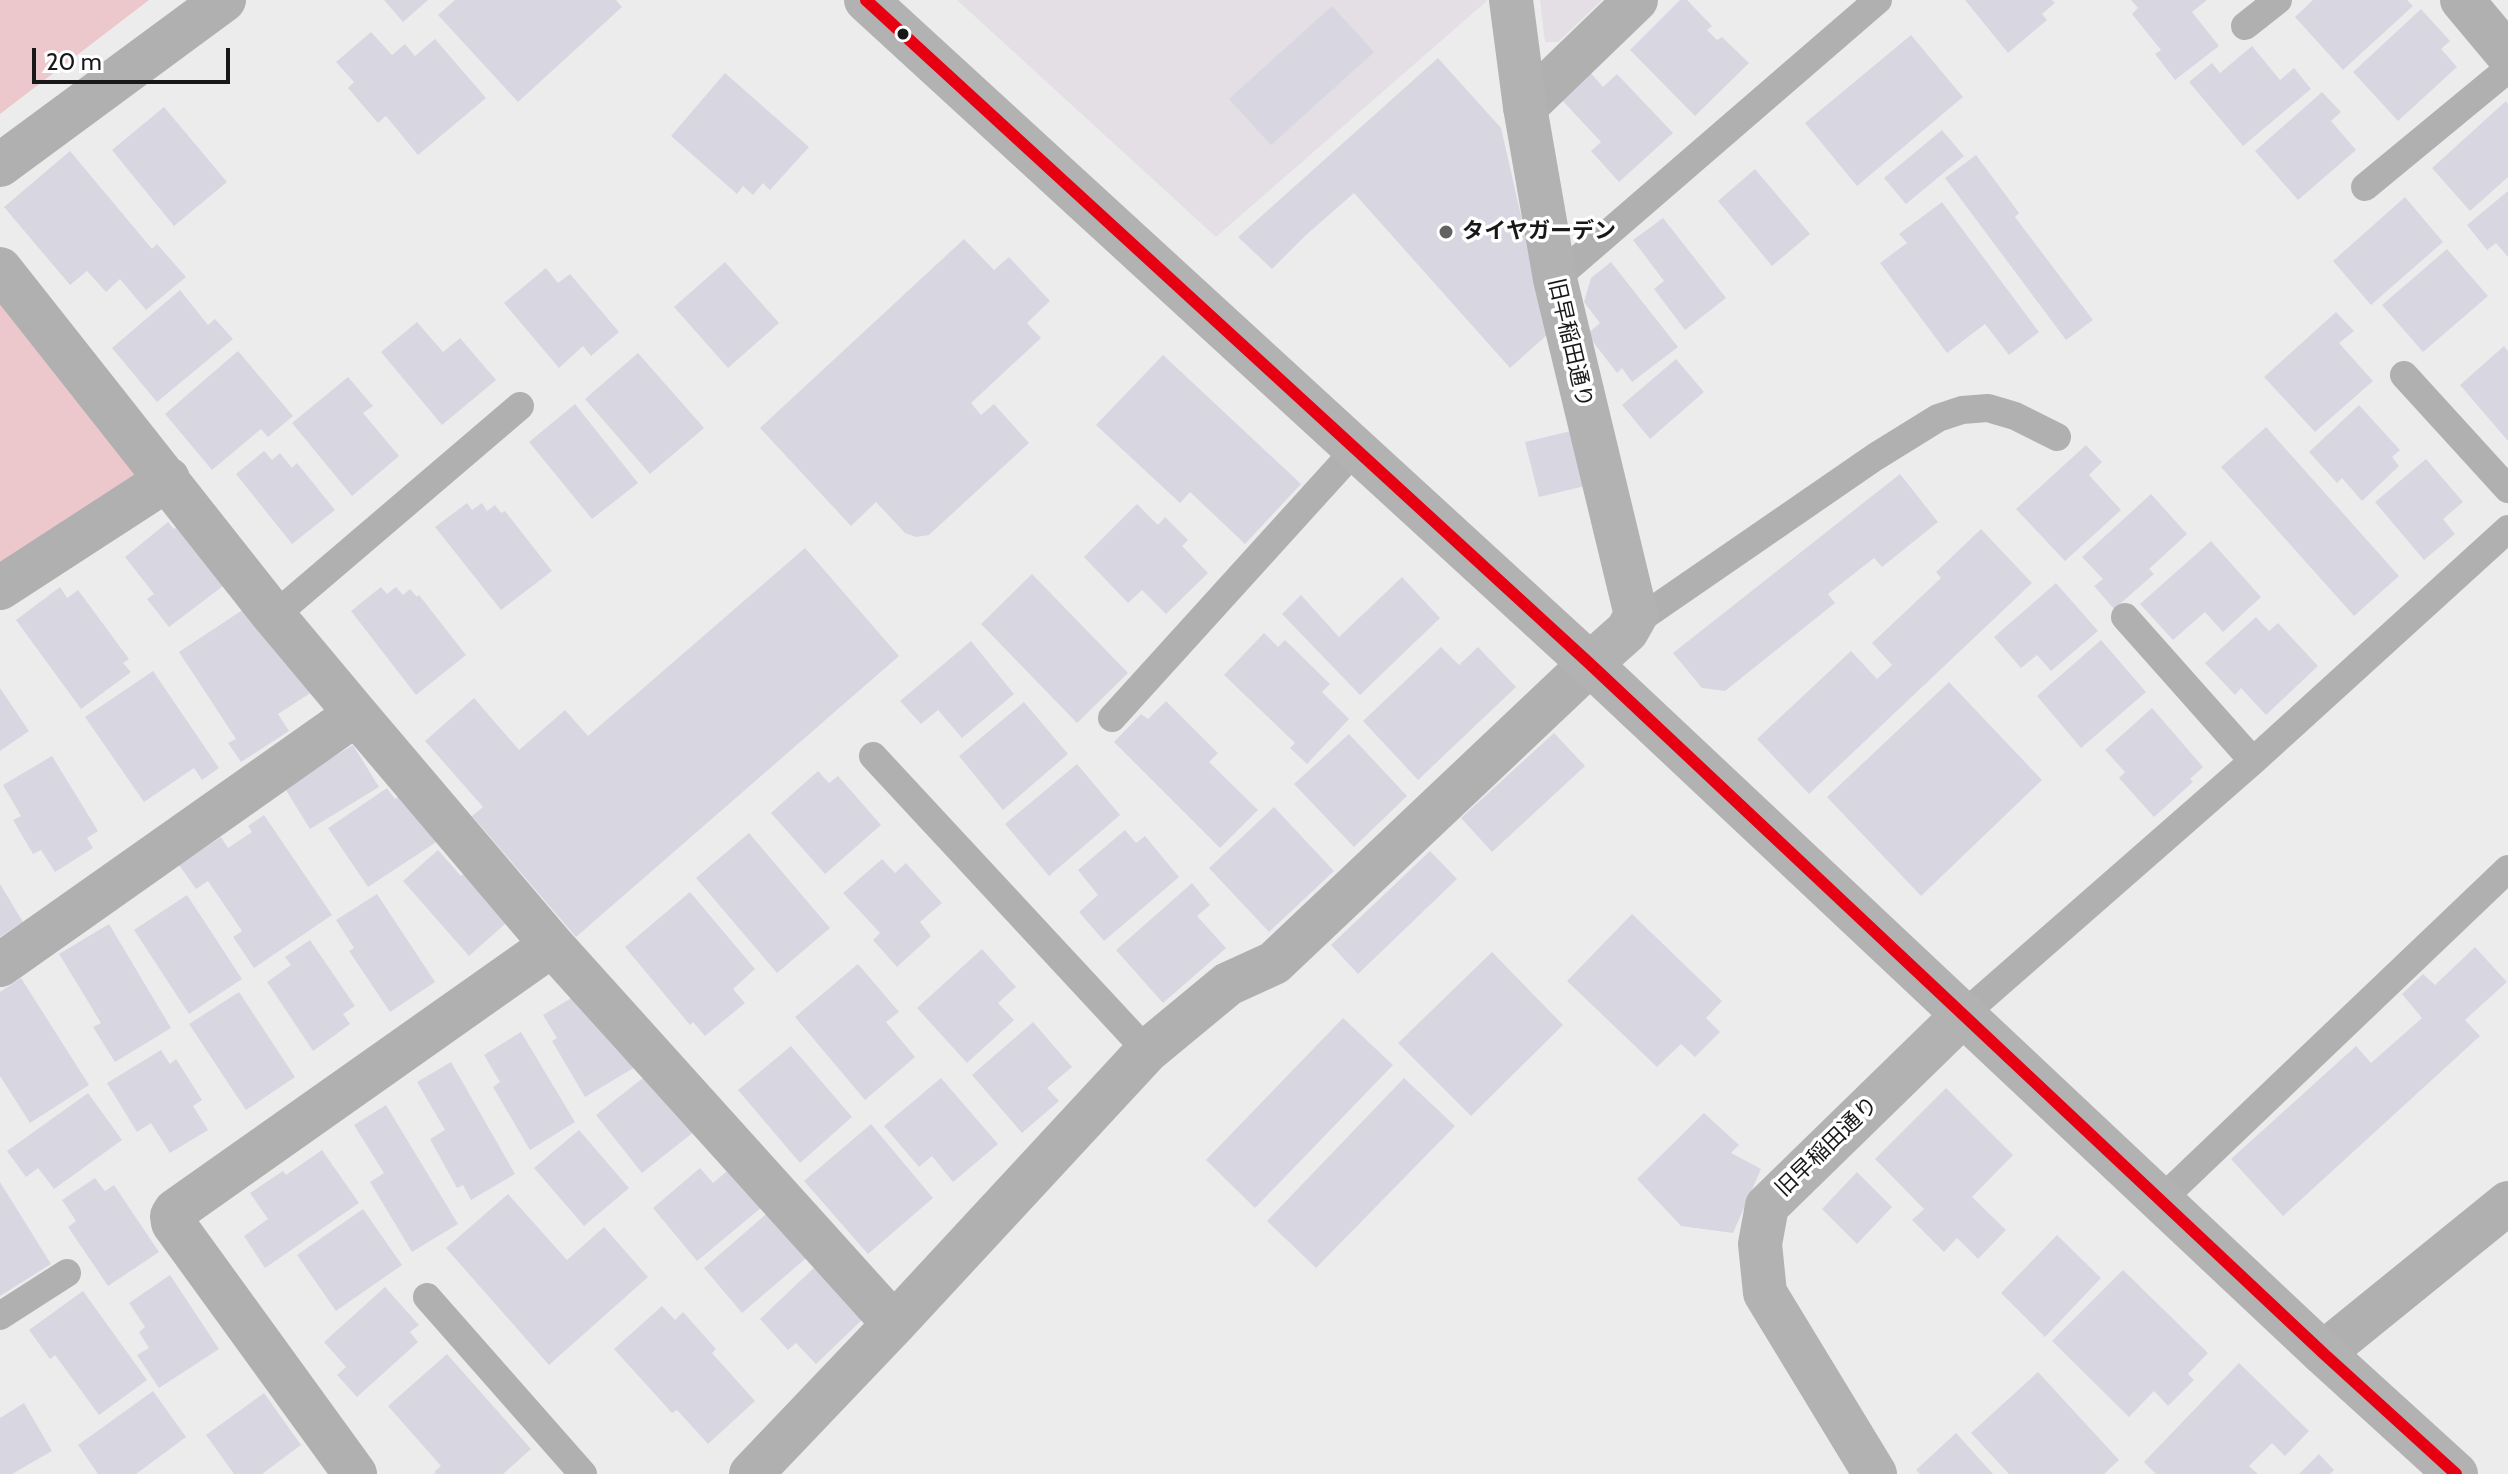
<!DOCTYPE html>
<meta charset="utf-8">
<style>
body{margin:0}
#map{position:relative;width:2508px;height:1474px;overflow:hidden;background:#edeced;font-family:Cabin,sans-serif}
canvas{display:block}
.scale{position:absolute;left:32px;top:48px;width:198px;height:36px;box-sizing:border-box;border:4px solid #191819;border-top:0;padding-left:10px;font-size:24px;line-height:28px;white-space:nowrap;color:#191819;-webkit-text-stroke:6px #fff;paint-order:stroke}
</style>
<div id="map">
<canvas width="2508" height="1474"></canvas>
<div class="scale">20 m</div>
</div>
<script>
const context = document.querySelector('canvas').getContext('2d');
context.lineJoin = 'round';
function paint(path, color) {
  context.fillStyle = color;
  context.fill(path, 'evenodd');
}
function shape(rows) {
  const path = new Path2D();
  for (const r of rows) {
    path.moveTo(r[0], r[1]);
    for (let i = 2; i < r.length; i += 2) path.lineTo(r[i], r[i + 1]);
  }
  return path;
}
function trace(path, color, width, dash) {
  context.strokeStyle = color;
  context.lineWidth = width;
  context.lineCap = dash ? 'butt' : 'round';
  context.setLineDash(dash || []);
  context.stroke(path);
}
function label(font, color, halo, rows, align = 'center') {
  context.font = font + ' Cabin,"Noto Sans JP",sans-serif';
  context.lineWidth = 7;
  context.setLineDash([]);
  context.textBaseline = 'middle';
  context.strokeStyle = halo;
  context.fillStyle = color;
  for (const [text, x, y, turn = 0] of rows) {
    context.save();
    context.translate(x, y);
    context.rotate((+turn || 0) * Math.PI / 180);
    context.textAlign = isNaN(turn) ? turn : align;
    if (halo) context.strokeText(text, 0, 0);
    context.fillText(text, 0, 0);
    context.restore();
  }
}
const built = shape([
 [957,0,1488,0,1216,237],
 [1540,0,1602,0,1558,42,1545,42]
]);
const green = shape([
 [0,0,149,0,0,114],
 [0,293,149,478,0,572]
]);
const building = shape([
 [384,0,428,0,403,22],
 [455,0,616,0,622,7,518,102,438,15],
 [1680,0,1687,0,1712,26,1707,30,1717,40,1722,37,1749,63,1695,116,1630,50],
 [1965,0,2052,0,2055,3,2042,14,2047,20,2008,53],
 [2131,0,2207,0,2192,12,2219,46,2175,80,2155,54,2161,50,2132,14,2138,8],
 [2313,0,2407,0,2413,6,2343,70,2295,17],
 [1332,6,1374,52,1271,145,1229,99],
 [2421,9,2450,41,2441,49,2457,67,2398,121,2353,72],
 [371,32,392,55,405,44,415,56,435,39,486,98,418,155,386,116,378,123,348,88,354,82,336,62],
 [1911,35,1963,97,1857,186,1805,123],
 [2252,46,2280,80,2294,68,2311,89,2243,146,2189,82,2212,63,2220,73],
 [1438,58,1501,128,1548,334,1510,368,1354,193,1306,235,1272,269,1238,237],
 [1589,71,1603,87,1617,74,1673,133,1619,182,1591,151,1601,142,1560,98],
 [725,73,809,147,770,190,763,183,753,195,743,186,737,194,671,136],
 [2322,92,2341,112,2331,121,2356,150,2298,200,2255,151],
 [2506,101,2508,104,2508,177,2470,211,2432,168],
 [164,107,227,182,174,226,112,150],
 [1942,130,1964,156,1906,204,1884,178],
 [70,151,152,249,157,244,186,277,146,310,120,279,106,292,87,271,70,285,4,207],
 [1976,155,2019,213,2015,217,2093,320,2066,340,1945,178],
 [1755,169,1810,234,1772,266,1718,201],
 [2508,191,2508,257,2496,243,2487,250,2467,225],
 [2405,197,2443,242,2371,305,2333,261],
 [1942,202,2039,332,2009,355,1985,324,1947,353,1880,263,1907,243,1899,234],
 [1663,218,1726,298,1685,330,1654,289,1664,281,1633,240],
 [964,239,994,270,1009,257,1050,301,1027,323,1041,338,971,403,981,415,994,404,1029,443,929,535,916,537,905,533,876,502,851,526,760,428],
 [2447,249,2488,296,2423,352,2382,305],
 [725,262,779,323,728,368,674,307],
 [1611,262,1678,347,1632,382,1622,368,1617,373,1587,334,1600,323,1584,302,1591,278],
 [546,268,558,283,570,274,619,332,591,356,583,346,559,368,504,303],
 [180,290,208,325,215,319,233,339,157,402,112,348],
 [2336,312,2354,331,2339,343,2373,381,2315,432,2264,377],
 [417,322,443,352,460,338,496,380,442,425,381,352],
 [2504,346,2508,351,2508,441,2460,385],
 [238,351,293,416,268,437,261,429,212,470,165,414],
 [638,353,704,428,650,474,585,399],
 [1163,355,1301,484,1245,544,1190,492,1180,503,1096,425],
 [1676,359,1704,392,1650,439,1622,405],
 [348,377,373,406,363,413,399,456,352,496,292,423],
 [575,404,638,483,592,519,529,442],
 [2359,405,2400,450,2392,457,2399,466,2362,501,2342,478,2337,483,2309,452],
 [2266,427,2399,576,2354,616,2221,467],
 [1571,431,1585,486,1539,497,1525,442],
 [2086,445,2102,462,2089,475,2121,510,2065,561,2016,509],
 [264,451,272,460,280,453,292,468,297,463,335,510,292,544,236,474],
 [2426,459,2463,502,2443,519,2455,534,2424,560,2375,502],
 [1900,474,1938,522,1882,567,1874,558,1828,594,1835,603,1725,691,1702,688,1673,653],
 [2151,494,2187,534,2149,569,2154,574,2114,609,2094,586,2103,579,2082,557],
 [467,503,472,510,482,503,487,511,495,505,501,513,505,511,552,571,501,610,435,527],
 [1137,504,1158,525,1165,517,1188,540,1182,546,1208,573,1166,614,1142,590,1128,603,1084,557],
 [168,522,174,529,180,524,227,583,169,627,147,599,154,594,125,557],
 [1981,529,2032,583,1809,794,1757,739,1851,651,1877,679,1892,665,1872,643,1941,578,1936,572],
 [2211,541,2261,597,2223,632,2205,612,2173,640,2140,604],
 [805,548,899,656,576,937,472,816,483,807,425,741,474,698,519,750,565,710,588,736],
 [1032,574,1128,673,1077,723,981,624],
 [1402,577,1440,618,1360,695,1282,614,1301,595,1339,637],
 [2056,583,2098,631,2051,671,2037,655,2021,668,1994,637],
 [60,587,67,598,78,590,129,659,123,663,131,672,81,709,16,620],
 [381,587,387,594,396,587,403,595,410,589,417,597,419,595,466,655,416,695,351,611],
 [253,603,312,692,278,714,289,731,241,762,228,743,236,739,179,652],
 [2256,617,2269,631,2278,623,2318,666,2266,715,2241,688,2235,695,2205,663],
 [1264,633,1278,647,1285,640,1330,684,1322,692,1349,719,1307,764,1290,748,1295,743,1224,675],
 [2101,640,2146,692,2081,748,2037,696],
 [971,641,1014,694,962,738,938,710,921,724,900,701],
 [1441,647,1459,665,1478,647,1516,687,1418,780,1363,721],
 [153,671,219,768,202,780,194,768,144,802,85,717],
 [1949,682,2042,780,1921,896,1827,797],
 [0,688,29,731,0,751],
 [1166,701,1218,753,1209,762,1258,810,1220,848,1114,742,1141,714,1148,719],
 [1024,702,1068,754,1003,810,959,756],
 [2152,708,2203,767,2190,779,2193,782,2154,817,2119,778,2125,772,2105,750],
 [1554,733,1585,766,1492,852,1461,818],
 [1349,734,1407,796,1354,847,1294,784],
 [353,745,379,787,310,829,284,787],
 [52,756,98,831,87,838,93,848,55,872,41,850,33,854,13,820,21,816,3,785],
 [1077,764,1120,815,1049,876,1005,824],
 [818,771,829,783,838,776,881,825,825,874,771,813],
 [387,788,395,799,408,791,441,839,368,887,328,828],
 [1274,807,1334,871,1269,932,1209,868],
 [264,815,332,915,254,968,233,937,242,931,208,881,196,889,179,865,221,837,228,848,252,832,248,826],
 [1125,830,1136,843,1145,836,1179,877,1104,941,1079,912,1098,895,1078,870],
 [749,833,830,928,777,973,696,878],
 [438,850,461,876,472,868,514,916,469,956,403,881],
 [1430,851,1457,879,1358,974,1331,945],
 [882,859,895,873,906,863,942,903,920,922,931,936,897,967,873,940,880,933,843,893],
 [1192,883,1210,905,1197,916,1226,948,1163,1003,1116,950],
 [0,884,23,922,0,937],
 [690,892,755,969,733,989,745,1003,705,1036,693,1022,690,1025,625,947],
 [377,894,435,982,390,1012,349,951,354,948,336,920],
 [187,895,242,979,189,1014,134,930],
 [1632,914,1722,1001,1706,1018,1720,1032,1695,1057,1681,1044,1657,1067,1567,981],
 [109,924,171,1028,115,1062,93,1027,101,1023,59,954],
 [310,940,355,1006,343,1014,350,1024,313,1051,267,982,291,965,285,957],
 [2475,947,2507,982,2465,1020,2480,1036,2283,1216,2231,1159,2356,1046,2371,1063,2422,1018,2402,994,2423,974,2435,985],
 [982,949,1016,987,998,1003,1014,1020,967,1063,917,1008],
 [1492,952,1563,1025,1471,1116,1398,1043],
 [858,964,899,1012,886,1022,915,1057,865,1100,795,1017],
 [21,978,89,1085,30,1123,0,1076,0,992],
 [583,991,637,1066,585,1097,552,1041,557,1038,543,1015],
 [239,992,295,1077,246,1110,189,1024],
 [1343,1018,1393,1065,1255,1208,1206,1160],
 [1033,1022,1072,1067,1047,1088,1059,1101,1022,1133,972,1075],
 [521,1032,575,1122,530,1150,493,1087,500,1082,484,1055],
 [791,1046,852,1117,800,1163,738,1090],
 [161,1050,170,1064,176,1059,202,1100,193,1106,208,1130,170,1153,151,1123,137,1132,107,1083],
 [451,1062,515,1174,471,1200,463,1185,457,1188,430,1139,445,1130,417,1082],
 [653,1070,695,1131,642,1173,596,1115],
 [941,1078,998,1144,953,1182,932,1156,919,1167,884,1126],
 [1404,1078,1455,1126,1316,1268,1267,1221],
 [1946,1088,2013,1155,1972,1197,2006,1230,1978,1259,1957,1238,1944,1252,1912,1220,1924,1209,1875,1159],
 [88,1093,122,1140,54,1189,38,1168,26,1177,7,1151],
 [386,1105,458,1224,412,1252,370,1182,384,1173,354,1125],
 [1704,1113,1739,1145,1731,1153,1761,1169,1733,1233,1681,1226,1637,1179],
 [871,1124,933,1198,868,1254,804,1181],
 [579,1130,629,1188,584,1226,534,1168],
 [322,1150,359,1203,265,1268,244,1236,268,1219,250,1193,283,1171,286,1175],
 [734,1165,767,1203,697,1261,653,1208,700,1168,713,1183],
 [1857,1172,1892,1207,1857,1244,1822,1209],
 [95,1178,105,1191,114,1185,159,1252,108,1286,68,1227,76,1221,62,1200],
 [0,1182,51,1264,0,1296],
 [508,1194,567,1260,604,1227,648,1277,549,1365,446,1248],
 [363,1209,402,1265,336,1311,297,1255],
 [772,1209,811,1254,742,1313,704,1268],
 [2057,1235,2101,1278,2045,1337,2001,1293],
 [819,1263,866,1316,816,1364,796,1343,788,1350,760,1319],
 [2123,1270,2208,1353,2188,1374,2194,1380,2168,1406,2154,1391,2129,1417,2052,1341],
 [170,1275,219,1349,159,1388,137,1355,149,1348,139,1332,145,1327,129,1303],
 [385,1287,419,1325,410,1332,418,1342,357,1397,337,1375,346,1367,324,1342],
 [83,1291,147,1380,99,1415,55,1355,50,1359,29,1330],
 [662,1306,675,1320,683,1312,716,1349,712,1353,755,1401,708,1444,677,1410,672,1413,614,1349],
 [447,1354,531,1449,503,1474,436,1474,434,1472,441,1466,388,1406],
 [2239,1363,2309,1431,2285,1456,2272,1443,2249,1466,2258,1474,2156,1474,2144,1462],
 [2038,1372,2119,1460,2104,1474,2009,1474,1971,1433],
 [153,1391,186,1437,136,1474,98,1474,78,1445],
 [264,1393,301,1445,262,1474,234,1474,206,1435],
 [24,1403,52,1451,12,1474,0,1474,0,1418],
 [1956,1433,1993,1474,1920,1474,1916,1470],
 [2319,1454,2334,1470,2330,1474,2299,1474]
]);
const service = shape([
 [2245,26,2278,0],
 [2365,187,2508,69],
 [1555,279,1878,0],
 [2404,375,2508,489],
 [274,616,520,406],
 [2125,617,2253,761],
 [1634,623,1875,457,1938,418,1962,410,1988,408,2015,416,2057,437],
 [1112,718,1356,449],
 [873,756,1147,1051],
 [1964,1014,2253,761,2508,529],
 [2161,1200,2508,869],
 [427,1297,583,1474],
 [0,1316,67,1273]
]);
const minor = shape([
 [2462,0,2508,55],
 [1525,107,1636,0],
 [0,269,274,616,356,714,552,945,894,1324],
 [0,588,168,479],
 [0,965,356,714],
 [2323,1353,2508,1203],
 [355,1474,173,1223,172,1216,175,1211,552,945],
 [751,1474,894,1324,1147,1051,1228,984,1274,963,1590,664]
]);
const tertiary = shape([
 [0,165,224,0]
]);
const primary = shape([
 [866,0,1590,664,2323,1353,2456,1474],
 [1511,0,1525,107,1555,279,1636,615,1627,631,1590,664],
 [1875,1474,1765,1293,1760,1244,1767,1206,1964,1014]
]);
const bus1 = shape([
 [866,0,1590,664,2323,1353,2456,1474]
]);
const markers = [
 [903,34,7,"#191819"],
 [1446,232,8,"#636263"]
];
const poiNames = [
 ["タイヤガーデン",1462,232]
];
const streetNames = [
 ["旧早稲田通り",1570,343,77],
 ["旧早稲田通り",1827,1147,-44]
];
paint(built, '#e4dfe5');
paint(green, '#ecc7cb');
paint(building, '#d8d6e1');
trace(service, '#b1b0b1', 28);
trace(minor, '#b1b0b1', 44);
trace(tertiary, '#b1b0b1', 44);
trace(primary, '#b3b2b3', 44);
trace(bus1, '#e60012', 12);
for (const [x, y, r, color] of markers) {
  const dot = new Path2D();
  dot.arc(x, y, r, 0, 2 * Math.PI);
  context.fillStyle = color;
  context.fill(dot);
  trace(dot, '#fff', 3);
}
label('bold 22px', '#191819', '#fff', poiNames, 'left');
label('22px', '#191819', '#fff', streetNames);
</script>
